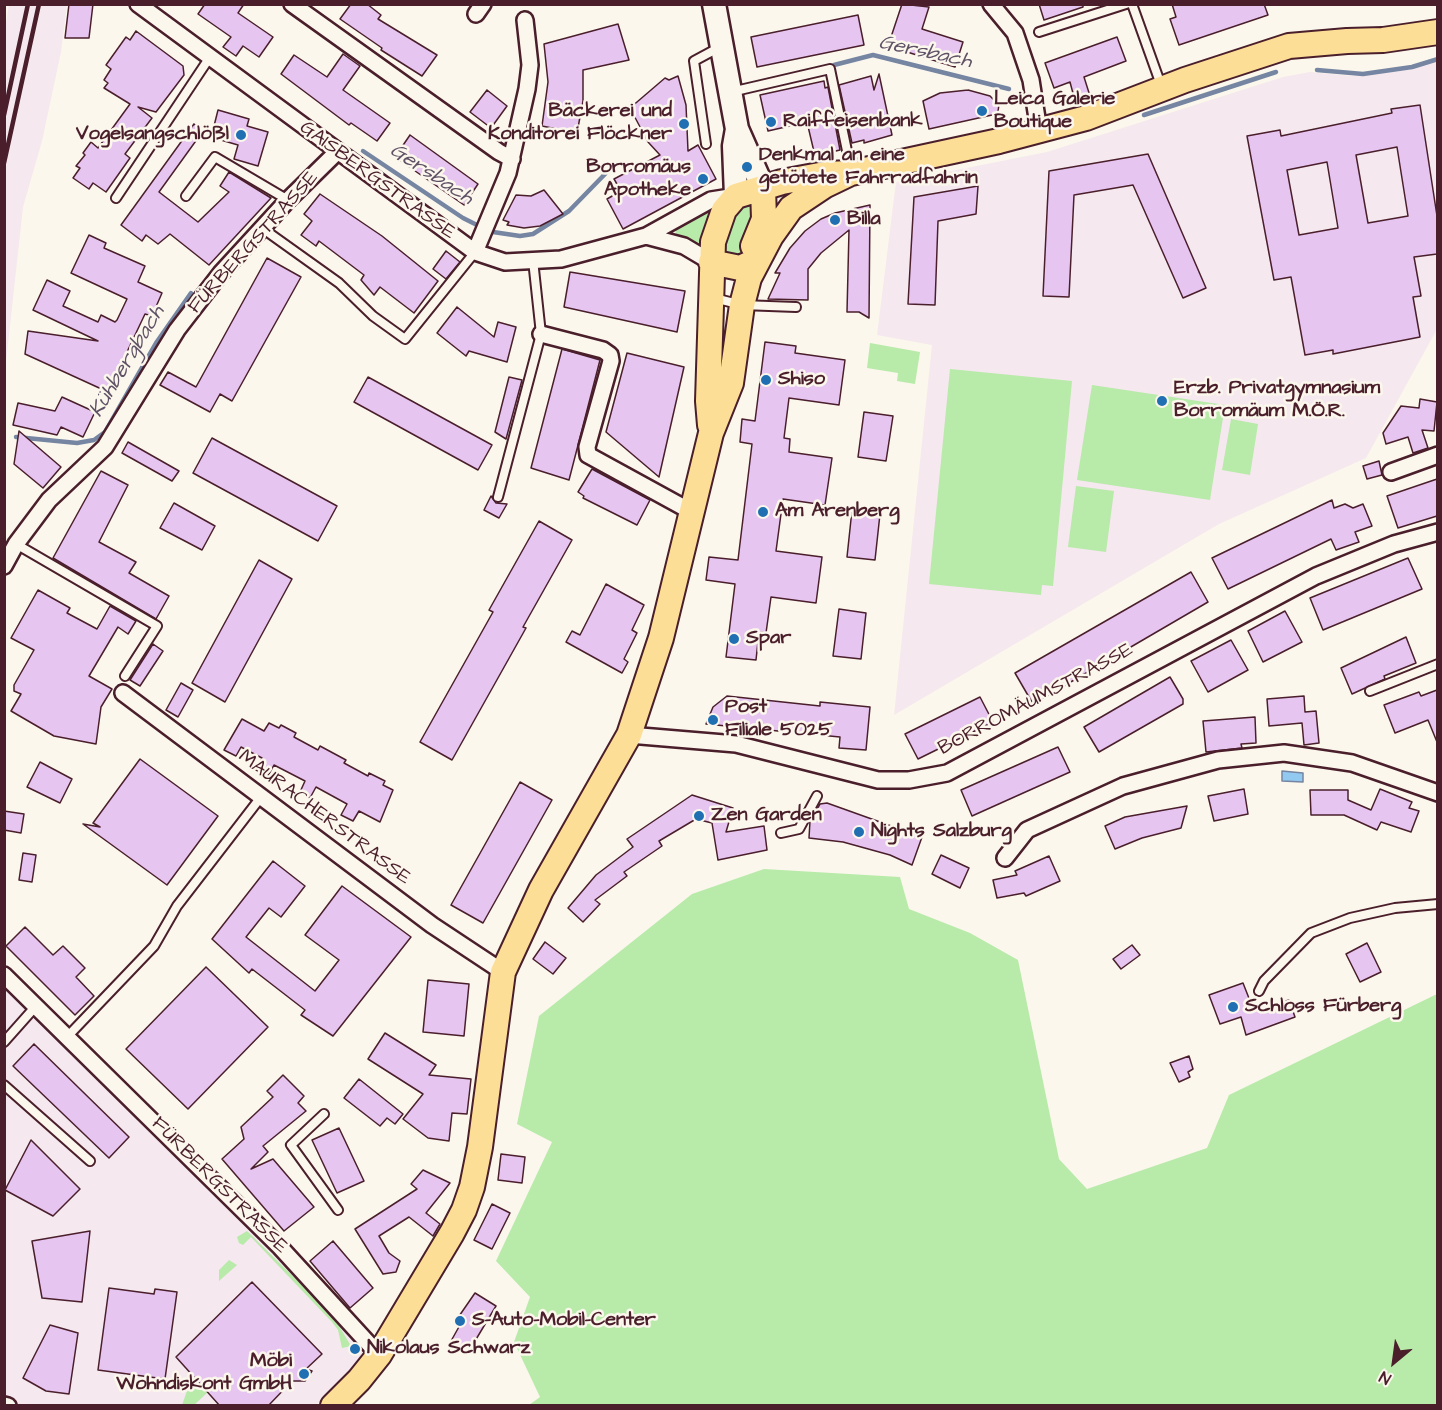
<!DOCTYPE html>
<meta charset="utf-8">
<style>
body{margin:0}
#map{position:relative;width:1442px;height:1410px;overflow:hidden;background:#fbf7ec;font-family:"Architects Daughter",sans-serif}
canvas{display:block}
.frame{position:absolute;inset:0;border:6px solid #4a1f2b;pointer-events:none}
.north{position:absolute;left:1364px;top:1332px;width:60px;height:60px;-webkit-text-stroke:4px #fbf7ec;paint-order:stroke;rotate:209deg;font-size:16px;font-weight:700;line-height:24px;text-align:center;color:#4a1f2b}
.north::after{content:'';display:block;margin:auto;width:21px;height:27px;background:#4a1f2b;clip-path:polygon(50% 0,100% 100%,50% 72%,0 100%)}
</style>
<div id="map">
<canvas width="1442" height="1410"></canvas>
<div class="frame"></div>
<div class="north">N</div>
</div>
<script>
const context = document.querySelector('canvas').getContext('2d');
context.lineJoin = 'round';
function paint(path, color) {
  context.fillStyle = color;
  context.fill(path, 'evenodd');
}
function shape(rows) {
  const path = new Path2D();
  for (const r of rows) {
    path.moveTo(r[0], r[1]);
    for (let i = 2; i < r.length; i += 2) path.lineTo(r[i], r[i + 1]);
  }
  return path;
}
function trace(path, color, width, dash) {
  context.strokeStyle = color;
  context.lineWidth = width;
  context.lineCap = dash ? 'butt' : 'round';
  context.setLineDash(dash || []);
  context.stroke(path);
}
function label(font, color, halo, rows, align = 'center') {
  context.font = font + ' "Architects Daughter",sans-serif';
  context.lineWidth = 5;
  context.setLineDash([]);
  context.textBaseline = 'middle';
  context.strokeStyle = halo;
  context.fillStyle = color;
  for (const [text, x, y, turn = 0] of rows) {
    context.save();
    context.translate(x, y);
    context.rotate((+turn || 0) * Math.PI / 180);
    context.textAlign = isNaN(turn) ? turn : align;
    if (halo) context.strokeText(text, 0, 0);
    context.fillText(text, 0, 0);
    context.restore();
  }
}
const built = shape([
 [9,5,67,5,61,52,42,141,23,207,5,371,4,34],
 [1437,62,1437,329,1366,458,1219,524,894,715,932,345,877,335,896,182,1047,152,1283,77,1310,72,1352,76,1399,71],
 [4,988,265,1243,371,1352,316,1405,5,1405]
]);
const green = shape([
 [746,202,757,210,747,250,739,254,731,253,724,250,720,232],
 [709,211,704,229,703,249,676,235,675,227],
 [870,343,920,352,915,384,897,381,898,373,867,368],
 [950,369,1072,381,1053,586,1042,585,1041,595,929,584],
 [1092,385,1225,405,1210,500,1077,480],
 [1231,419,1258,424,1250,475,1222,470],
 [1076,486,1114,491,1106,552,1068,547],
 [764,869,900,877,909,909,970,933,1018,960,1059,1159,1087,1189,1207,1148,1229,1095,1437,994,1437,1405,529,1405,540,1397,514,1342,530,1297,496,1261,552,1142,517,1124,539,1016,692,894],
 [247,1231,308,1291,339,1326,351,1346,342,1348,338,1330,332,1322,251,1237,243,1245,239,1243,237,1237],
 [229,1260,237,1265,219,1281,219,1270],
 [192,1377,208,1392,194,1405,182,1405]
]);
const water = shape([
 [1282,771,1303,773,1303,782,1282,781,1282,771]
]);
const stream = shape([
 [834,65,873,55,1009,89],
 [1317,70,1363,74,1412,67,1438,59],
 [1144,115,1276,72],
 [363,151,463,218,481,227],
 [493,232,520,236,533,234,569,211,606,173],
 [16,437,77,443,94,440,105,432,156,343,191,293]
]);
const building = shape([
 [69,4,93,4,89,38,65,38,69,4],
 [205,4,244,4,238,13,273,37,259,57,243,46,236,56,223,47,231,37,198,14,205,4],
 [351,4,367,4,381,15,378,19,437,55,422,76,381,50,382,48,340,19,351,4],
 [902,4,929,7,922,29,963,42,955,67,888,46,902,4],
 [1039,4,1083,4,1083,7,1044,20,1039,4],
 [1172,4,1264,4,1268,15,1179,45,1170,19,1176,17,1172,4],
 [858,15,864,45,757,67,751,37,858,15],
 [618,24,629,60,583,70,583,101,577,133,542,126,548,82,544,44,618,24],
 [136,31,183,66,184,75,156,112,138,107,152,118,125,154,130,158,106,192,93,183,89,189,73,178,80,168,76,166,85,155,83,153,91,142,98,148,130,104,104,88,108,83,104,80,111,69,106,65,126,37,130,40,136,31],
 [1117,37,1126,61,1084,77,1090,96,1075,101,1070,82,1054,88,1045,63,1117,37],
 [343,54,360,66,343,90,390,123,377,141,351,123,349,125,281,74,294,55,327,77,343,54],
 [879,74,892,135,864,143,864,140,852,143,839,85,871,76,874,90,879,74],
 [678,76,686,105,688,151,698,145,716,179,623,229,607,199,621,191,614,179,660,155,648,142,630,108,665,78,669,80,678,76],
 [824,81,825,88,828,87,840,150,815,156,807,122,768,131,760,95,824,81],
 [487,90,507,106,491,128,470,112,487,90],
 [968,90,990,96,999,105,998,111,992,115,929,129,923,101,940,93,968,90],
 [1420,105,1437,216,1437,254,1414,257,1421,296,1413,297,1420,337,1333,354,1333,350,1305,355,1291,277,1274,280,1247,136,1280,130,1281,136,1392,113,1391,109,1420,105],
 [1397,147,1408,216,1368,223,1356,155,1397,147],
 [1327,162,1338,228,1299,235,1287,170,1327,162],
 [218,110,249,119,247,126,268,132,258,166,234,159,238,145,214,138,216,131,213,130,218,110],
 [194,124,203,131,159,192,198,222,229,192,220,186,229,172,271,198,209,265,170,234,158,244,146,235,142,241,121,225,194,124],
 [410,135,478,184,464,205,395,157,410,135],
 [1148,154,1206,288,1183,298,1133,185,1074,195,1069,297,1043,296,1049,171,1148,154],
 [978,186,976,214,938,221,935,305,908,304,914,197,978,186],
 [544,190,563,214,540,226,524,228,507,225,509,222,503,220,516,195,531,196,544,190],
 [320,194,382,236,438,281,414,313,380,287,374,295,361,280,364,275,319,241,316,246,301,235,312,221,304,214,320,194],
 [870,205,869,318,859,312,847,312,849,230,821,253,808,269,808,300,768,299,780,273,775,273,790,248,805,231,821,219,835,213,870,205],
 [89,235,106,243,104,248,145,266,138,282,162,293,152,316,145,314,108,392,25,354,28,331,98,341,33,310,47,280,70,291,63,306,98,322,101,315,115,322,117,320,127,299,71,273,89,235],
 [446,251,460,262,446,279,433,269,446,251],
 [267,258,301,277,232,401,220,394,210,412,160,385,168,372,196,387,267,258],
 [570,272,685,291,677,332,564,307,570,272],
 [457,307,494,337,498,322,516,327,507,362,469,351,466,356,437,333,457,307],
 [765,342,796,346,795,353,845,360,839,405,789,398,784,438,790,439,789,452,832,458,825,505,783,499,776,551,822,557,816,603,771,597,766,633,759,632,756,660,726,657,735,584,706,580,709,557,738,560,752,444,740,442,742,419,755,421,765,342],
 [562,349,600,360,569,480,531,468,562,349],
 [627,353,684,367,659,477,606,432,627,353],
 [368,377,492,445,478,470,354,402,368,377],
 [509,377,522,380,506,439,495,432,509,377],
 [62,397,95,412,83,437,61,427,57,435,13,425,18,403,55,411,62,397],
 [1420,399,1437,402,1434,431,1422,430,1428,448,1413,453,1408,437,1386,444,1383,433,1401,406,1419,408,1420,399],
 [864,412,893,416,886,461,858,457,864,412],
 [19,431,61,467,43,488,14,464,19,431],
 [212,438,337,506,318,541,193,473,212,438],
 [128,442,179,471,172,481,122,453,128,442],
 [1379,461,1382,475,1367,479,1363,466,1379,461],
 [592,469,650,500,637,525,583,498,584,496,578,492,592,469],
 [101,471,128,485,99,542,136,562,129,573,169,596,156,619,53,558,101,471],
 [1437,479,1437,516,1398,528,1387,496,1437,479],
 [491,496,496,503,507,504,499,518,484,510,491,496],
 [1332,500,1334,508,1345,504,1353,508,1363,504,1372,526,1355,532,1359,542,1336,550,1331,539,1228,589,1212,558,1332,500],
 [174,503,215,526,202,550,160,528,174,503],
 [852,510,880,514,875,560,847,557,852,510],
 [539,521,572,540,523,627,526,628,452,760,420,742,493,612,489,610,539,521],
 [1408,558,1422,589,1323,630,1310,598,1408,558],
 [259,560,292,579,225,702,192,683,259,560],
 [1191,572,1208,602,1033,704,1015,673,1191,572],
 [606,584,644,605,632,630,637,633,624,659,628,662,622,673,566,642,572,631,580,635,606,584],
 [38,590,70,608,67,613,97,629,110,606,136,621,128,634,118,627,89,676,112,689,101,707,96,744,54,736,11,711,21,694,14,691,14,685,34,650,11,638,38,590],
 [839,609,866,613,861,659,833,656,839,609],
 [1285,611,1302,642,1263,662,1248,631,1285,611],
 [1406,637,1416,663,1384,676,1385,679,1352,694,1341,668,1406,637],
 [1231,640,1248,670,1208,692,1191,661,1231,640],
 [153,644,163,651,140,686,130,680,153,644],
 [1170,677,1183,699,1183,704,1099,752,1084,727,1170,677],
 [181,683,193,690,178,717,166,710,181,683],
 [1437,690,1437,742,1428,720,1395,733,1384,705,1419,692,1421,696,1437,690],
 [727,696,820,706,820,702,870,707,866,750,839,748,840,737,706,724,713,707,727,696],
 [1304,696,1305,712,1316,711,1319,743,1304,745,1302,723,1269,726,1267,699,1304,696],
 [980,697,993,722,918,759,905,734,980,697],
 [1255,717,1256,743,1241,744,1242,748,1206,752,1203,721,1255,717],
 [242,719,264,731,269,723,279,728,281,725,296,733,294,737,318,750,320,746,346,760,344,763,368,776,369,773,385,781,383,785,393,790,380,822,359,811,353,821,341,815,347,804,316,787,310,798,300,792,305,781,274,765,268,776,256,770,262,758,241,747,236,756,224,750,242,719],
 [1058,747,1070,772,972,816,961,790,1058,747],
 [140,759,218,816,167,885,83,824,100,827,93,823,140,759],
 [40,762,72,779,60,803,27,787,40,762],
 [520,782,552,800,483,923,451,905,520,782],
 [1244,789,1248,814,1214,821,1208,796,1244,789],
 [1380,789,1412,802,1409,808,1419,811,1411,832,1381,822,1377,830,1344,815,1311,815,1310,790,1348,790,1348,800,1371,810,1380,789],
 [692,795,733,808,726,832,764,826,767,850,718,860,712,823,696,819,659,841,662,846,624,872,627,876,595,900,600,904,583,922,568,908,596,875,633,847,627,839,692,795],
 [827,803,922,837,912,865,890,855,843,842,809,838,810,821,820,804,827,803],
 [1187,806,1181,828,1142,838,1115,849,1105,826,1125,817,1187,806],
 [4,811,24,814,21,833,4,830,4,811],
 [23,853,36,855,32,882,19,880,23,853],
 [941,855,969,868,960,888,932,874,941,855],
 [1049,856,1060,881,1026,896,1024,893,997,898,993,880,1017,875,1015,871,1049,856],
 [273,861,305,886,281,917,269,908,246,937,315,991,339,960,305,935,342,886,411,937,333,1036,301,1015,305,1010,252,969,249,973,212,939,273,861],
 [25,927,53,955,63,946,85,968,76,977,94,996,75,1015,6,946,25,927],
 [545,942,566,958,553,974,533,959,545,942],
 [1367,943,1381,972,1360,982,1346,954,1367,943],
 [1132,945,1140,955,1121,969,1113,959,1132,945],
 [206,967,268,1027,188,1109,126,1049,206,967],
 [428,980,469,984,464,1036,423,1032,428,980],
 [1243,983,1254,1011,1289,1000,1295,1017,1246,1035,1241,1017,1220,1024,1209,995,1243,983],
 [385,1033,436,1065,429,1075,471,1079,467,1114,452,1113,449,1141,428,1138,403,1119,423,1094,368,1059,385,1033],
 [34,1044,129,1137,109,1158,13,1066,34,1044],
 [1189,1056,1193,1069,1188,1072,1190,1077,1179,1082,1170,1063,1189,1056],
 [283,1075,304,1096,298,1103,306,1111,263,1146,268,1152,251,1169,273,1159,314,1207,284,1231,222,1159,244,1139,241,1127,273,1097,267,1091,283,1075],
 [359,1079,403,1114,395,1124,387,1118,380,1126,344,1098,359,1079],
 [339,1128,364,1181,337,1193,312,1140,339,1128],
 [31,1140,80,1189,53,1216,5,1190,31,1140],
 [501,1154,525,1157,522,1183,498,1180,501,1154],
 [423,1170,450,1183,426,1213,440,1224,433,1236,409,1217,379,1236,389,1253,400,1261,396,1272,383,1274,355,1229,417,1189,411,1184,423,1170],
 [492,1204,510,1213,492,1249,474,1240,492,1204],
 [90,1231,82,1302,42,1298,32,1241,90,1231],
 [333,1241,373,1288,350,1308,310,1261,333,1241],
 [252,1282,322,1354,306,1369,312,1371,305,1381,292,1381,268,1406,220,1406,176,1357,252,1282],
 [109,1288,154,1294,155,1289,177,1292,165,1379,98,1370,109,1288],
 [475,1293,496,1306,469,1351,451,1341,460,1325,455,1322,475,1293],
 [50,1325,78,1333,69,1394,46,1391,23,1378,50,1325]
]);
const lane = shape([
 [1132,4,1161,85],
 [1039,32,1126,4],
 [731,92,830,69,851,170],
 [706,144,694,61,720,47],
 [186,196,215,157,288,200],
 [116,198,210,57],
 [262,228,339,283,373,316,405,339,475,252],
 [714,298,742,305,796,307],
 [498,497,541,334,533,260],
 [16,544,157,626,125,676],
 [1370,691,1438,664],
 [781,833,799,829,817,796],
 [1259,991,1264,981,1311,933,1350,918,1395,908,1438,904],
 [67,1037,154,946,177,906,261,797],
 [4,1042,36,1006],
 [4,1085,90,1161],
 [324,1114,291,1145,338,1210]
]);
const street = shape([
 [138,4,475,252,505,262,561,259,646,236,711,200,736,196],
 [292,4,499,152,512,159],
 [991,4,1015,33,1031,80,1039,131],
 [476,14,483,4],
 [646,236,684,246,711,262],
 [475,252,508,173,527,89,530,65,525,20],
 [541,334,603,350,610,355,611,361,587,447,588,455,692,512],
 [1391,472,1438,455],
 [4,566,16,544,49,500,105,447,177,330,221,273,288,200,337,152],
 [123,693,432,925,503,972],
 [629,735,736,744,878,780,909,780,947,773,1316,576,1394,544,1438,532],
 [1005,858,1027,830,1123,786,1218,760,1284,753,1352,763,1438,793],
 [4,975,280,1247,379,1355],
 [4,1405,8,1406]
]);
const secondary = shape([
 [714,4,737,129,763,188],
 [736,196,734,146,737,129]
]);
const primary = shape([
 [753,246,764,219,763,188],
 [711,262,740,268,757,260],
 [710,425,708,401,713,242,724,210,736,196,782,182,825,174,851,173,999,141,1086,118,1185,80,1289,46,1347,41,1383,40,1438,32],
 [333,1406,359,1380,379,1355,452,1233,464,1210,472,1187,480,1147,503,972,541,890,629,735,661,638,711,433,731,383,742,305,749,278,771,236,791,208,824,186,851,173]
]);
const rail = shape([
 [4,115,28,4],
 [4,163,39,4]
]);
const markers = [
 [982,111,6,"#1f6fb2"],
 [771,122,6,"#1f6fb2"],
 [684,124,6,"#1f6fb2"],
 [241,135,6,"#1f6fb2"],
 [747,167,6,"#1f6fb2"],
 [703,179,6,"#1f6fb2"],
 [835,220,6,"#1f6fb2"],
 [766,380,6,"#1f6fb2"],
 [1162,401,6,"#1f6fb2"],
 [763,512,6,"#1f6fb2"],
 [734,639,6,"#1f6fb2"],
 [713,720,6,"#1f6fb2"],
 [699,816,6,"#1f6fb2"],
 [859,832,6,"#1f6fb2"],
 [1233,1007,6,"#1f6fb2"],
 [460,1321,6,"#1f6fb2"],
 [355,1349,6,"#1f6fb2"],
 [304,1374,6,"#1f6fb2"]
];
const poiNames = [
 ["Leica Galerie",994,100],
 ["Boutique",994,123],
 ["Bäckerei und",672,112,"right"],
 ["Konditorei Flöckner",672,135,"right"],
 ["Raiffeisenbank",783,122],
 ["Vogelsangschlößl",229,135,"right"],
 ["Denkmal an eine",759,156],
 ["getötete Fahrradfahrin",759,179],
 ["Borromäus",691,168,"right"],
 ["Apotheke",691,191,"right"],
 ["Billa",847,220],
 ["Shiso",778,380],
 ["Erzb. Privatgymnasium",1174,389],
 ["Borromäum M.Ö.R.",1174,412],
 ["Am Arenberg",775,512],
 ["Spar",746,639],
 ["Post",725,708],
 ["Filiale 5025",725,731],
 ["Zen Garden",711,816],
 ["Nights Salzburg",871,832],
 ["Schloss Fürberg",1245,1007],
 ["S-Auto-Mobil-Center",472,1321],
 ["Nikolaus Schwarz",367,1349],
 ["Möbi",292,1362,"right"],
 ["Wohndiskont GmbH",292,1385,"right"]
];
const streetNames = [
 ["GAISBERGSTRASSE",377,181,36],
 ["FÜRBERGSTRASSE",254,243,-48],
 ["BORROMÄUMSTRASSE",1036,700,-28],
 ["MAURACHERSTRASSE",324,818,37],
 ["FÜRBERGSTRASSE",219,1186,45]
];
const waterNames = [
 ["Gersbach",925,53,12],
 ["Gersbach",431,175,33],
 ["Kühbergbach",128,362,-59]
];
paint(built, '#f5e8ee');
paint(green, '#b8eaaa');
paint(water, '#92c9f1');
trace(water, '#7585a2', 1.5);
trace(stream, '#7585a2', 4.5);
paint(building, '#e6c5f1');
trace(building, '#4a1f2b', 1.5);
trace(lane, '#4a1f2b', 12);
trace(street, '#4a1f2b', 20);
trace(secondary, '#4a1f2b', 27);
trace(primary, '#4a1f2b', 28);
trace(lane, '#fbf7ec', 8);
trace(street, '#fbf7ec', 15);
trace(secondary, '#fbf7ec', 22);
trace(primary, '#fdde96', 24);
trace(rail, '#4a1f2b', 4.5);
for (const [x, y, r, color] of markers) {
  const dot = new Path2D();
  dot.arc(x, y, r, 0, 2 * Math.PI);
  context.fillStyle = color;
  context.fill(dot);
  trace(dot, '#fbf7ec', 2);
}
label('bold 20px', '#4a1f2b', '#fbf7ec', poiNames, 'left');
label('20px', '#4a1f2b', '#fbf7ec', streetNames);
label('italic 21px', '#605266', '#fbf7ec', waterNames);
</script>
